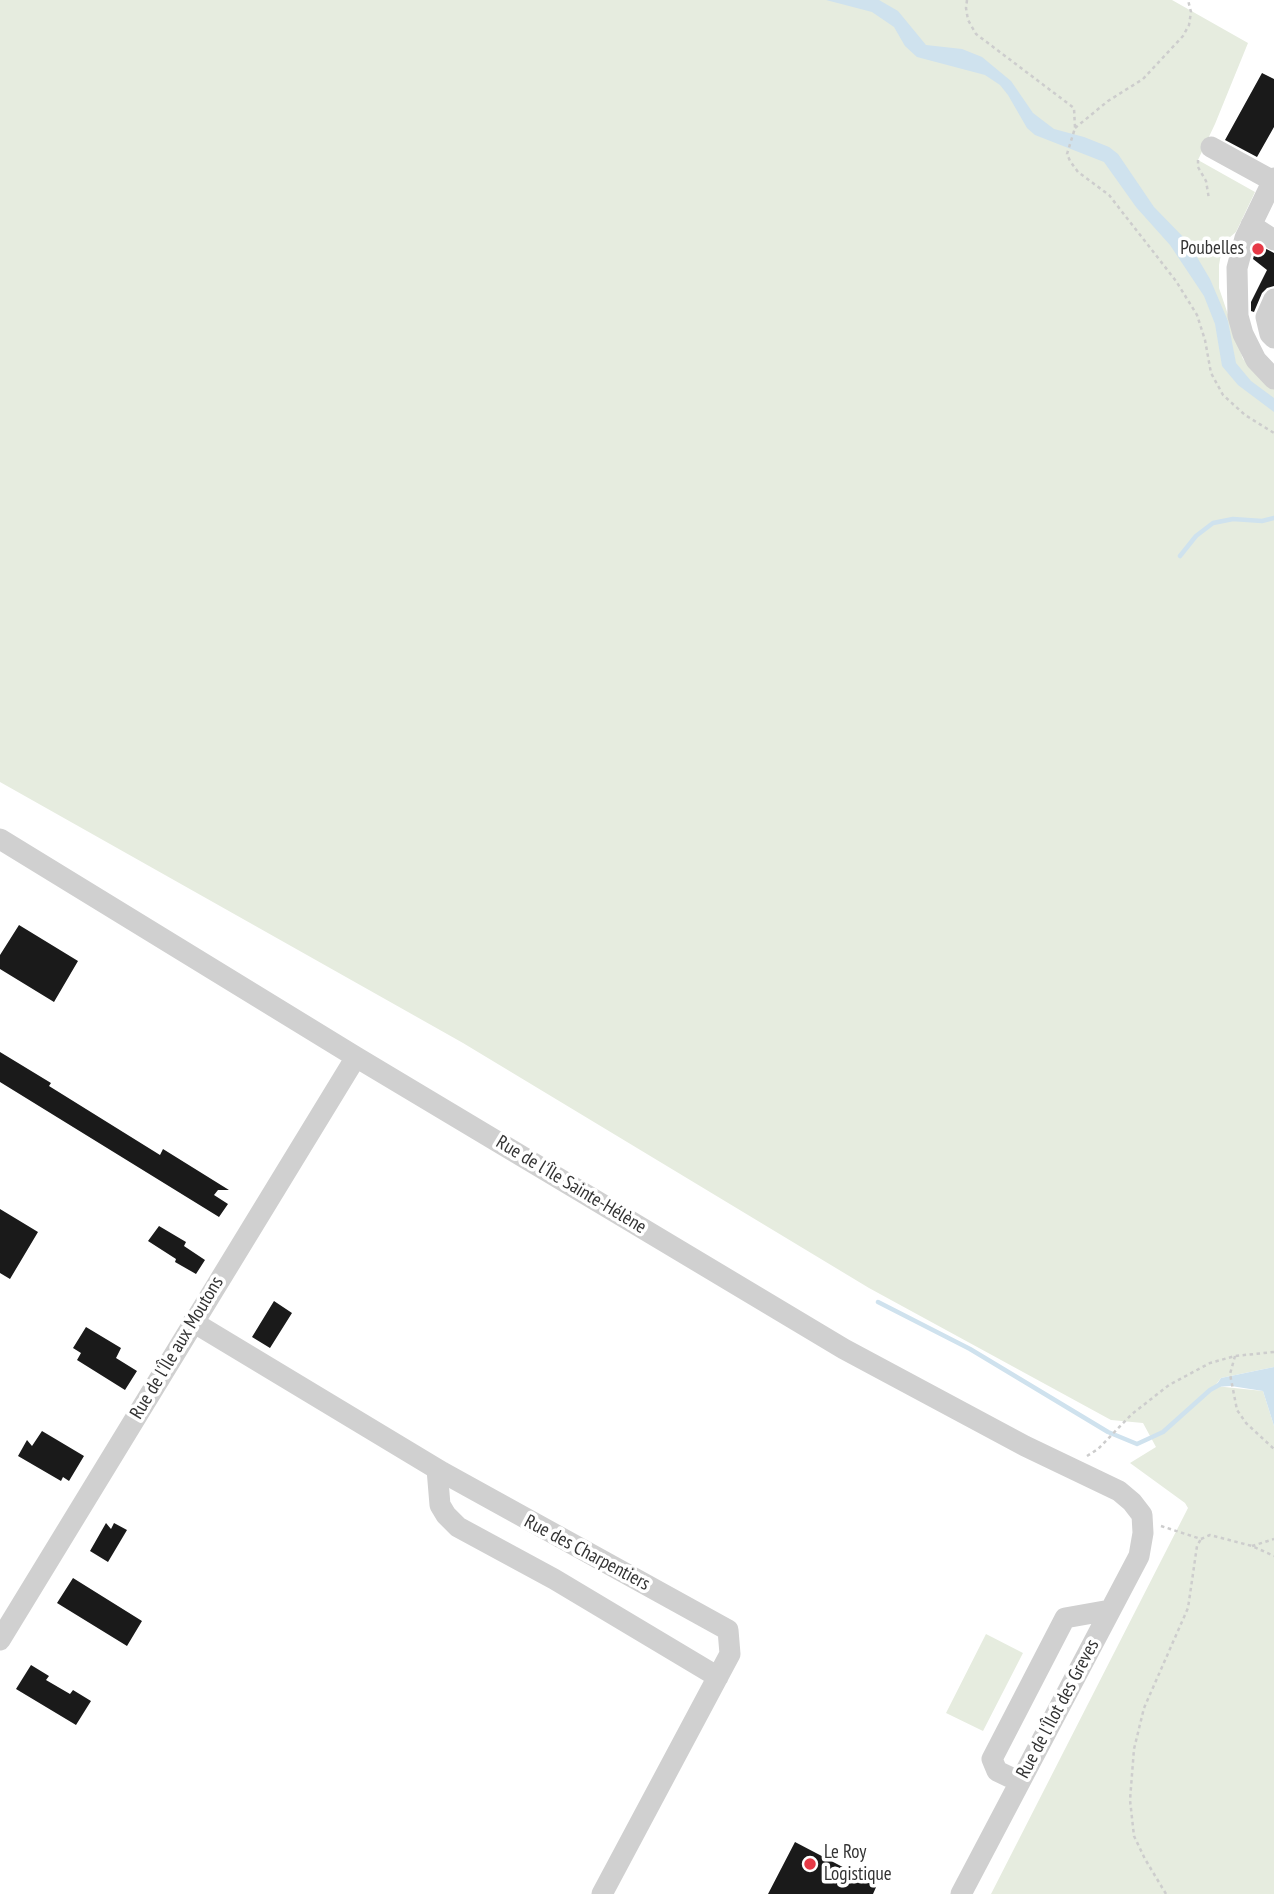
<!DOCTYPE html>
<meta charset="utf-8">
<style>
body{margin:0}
canvas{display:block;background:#fff}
</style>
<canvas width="1274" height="1894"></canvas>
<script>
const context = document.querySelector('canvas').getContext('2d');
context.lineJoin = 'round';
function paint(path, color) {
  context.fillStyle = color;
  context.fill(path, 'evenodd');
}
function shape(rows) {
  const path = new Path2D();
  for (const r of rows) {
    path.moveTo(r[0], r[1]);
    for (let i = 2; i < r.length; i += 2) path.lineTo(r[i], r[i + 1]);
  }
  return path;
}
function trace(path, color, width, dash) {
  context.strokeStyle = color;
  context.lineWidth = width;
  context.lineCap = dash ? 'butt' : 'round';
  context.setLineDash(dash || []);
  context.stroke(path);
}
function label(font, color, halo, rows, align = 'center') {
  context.font = font + ' "PT Sans Narrow",sans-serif';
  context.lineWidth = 7;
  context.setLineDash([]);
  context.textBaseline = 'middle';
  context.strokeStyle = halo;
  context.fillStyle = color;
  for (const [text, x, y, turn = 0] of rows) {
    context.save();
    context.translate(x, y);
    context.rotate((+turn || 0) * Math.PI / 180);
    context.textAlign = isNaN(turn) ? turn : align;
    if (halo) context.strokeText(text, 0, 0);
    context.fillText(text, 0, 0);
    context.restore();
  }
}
const green = shape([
 [0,0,1172,0,1248,43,1215,124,1198,160,1255,192,1236,232,1223,243,1219,265,1219,288,1243,359,1274,385,1274,1367,1221,1378,1215,1386,1263,1391,1274,1426,1274,1894,991,1894,1188,1508,1185,1503,1130,1463,1156,1447,1143,1423,1111,1420,869,1288,463,1043,0,782],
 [986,1634,1023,1653,983,1731,946,1713]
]);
const water = shape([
 [826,0,879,0,898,11,926,45,962,49,982,57,1011,81,1033,113,1054,129,1084,137,1109,147,1118,154,1154,207,1188,242,1210,279,1228,321,1236,363,1251,381,1274,398,1274,412,1238,385,1222,366,1215,324,1204,296,1170,245,1136,207,1104,162,1035,135,1027,128,1008,95,1000,85,985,75,917,57,905,46,894,27,872,12],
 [1274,1367,1274,1426,1263,1391,1231,1386,1215,1387,1221,1378]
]);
const stream = shape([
 [1180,556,1196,536,1213,523,1233,519,1262,521,1274,518],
 [878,1302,970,1349,1108,1432,1137,1444,1163,1432,1210,1390,1219,1385]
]);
const building = shape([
 [1262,73,1274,79,1274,127,1257,157,1225,140],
 [1257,244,1274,253,1274,286,1267,288,1262,293,1254,312,1251,311,1251,302,1267,270,1253,259],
 [19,925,78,961,54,1002,0,969,0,955],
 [0,1052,51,1083,49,1086,160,1155,163,1149,229,1190,218,1190,214,1195,228,1204,219,1217,0,1082],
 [0,1209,38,1232,10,1279,0,1273],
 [159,1226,186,1242,184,1246,205,1260,196,1274,175,1262,176,1259,148,1241],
 [274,1301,292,1313,270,1348,252,1337],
 [86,1327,121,1348,116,1358,137,1371,125,1390,77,1360,81,1353,73,1348],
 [42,1431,84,1456,69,1481,63,1477,61,1481,18,1456,27,1440,32,1446],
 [106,1523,111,1529,114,1523,127,1530,108,1562,90,1551],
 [73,1578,142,1621,127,1646,57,1603],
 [31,1665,49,1676,46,1680,70,1694,73,1690,91,1701,76,1725,16,1689],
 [795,1842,877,1885,873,1894,768,1894]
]);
const path = shape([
 [967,0,966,8,968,20,976,34,1074,108,1075,128,1067,154,1070,161,1078,172,1109,195,1176,281,1197,315,1205,340,1211,373,1223,395,1245,415,1274,433],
 [1075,128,1108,101,1143,79,1183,36,1189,25,1191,12,1188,0],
 [1198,160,1198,167,1206,181,1209,199],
 [1235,1356,1230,1374,1237,1410,1246,1423,1274,1449],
 [1087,1456,1098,1449,1132,1414,1169,1385,1210,1363,1235,1356,1274,1352],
 [1161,1526,1201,1539,1210,1535,1252,1546,1274,1556],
 [1252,1546,1274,1539],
 [1166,1894,1145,1859,1134,1836,1130,1800,1134,1749,1144,1708,1188,1608,1197,1546,1201,1539]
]);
const minor = shape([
 [1211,147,1273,181],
 [1274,178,1245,238,1237,268,1238,316,1243,334,1256,360,1274,379],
 [1251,225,1274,240],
 [1274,299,1266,317,1270,334,1274,338],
 [0,839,356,1057,844,1349,1025,1446,1119,1491,1132,1502,1142,1515,1143,1533,1139,1556,961,1894],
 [193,1322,442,1472,728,1630,730,1654,602,1894],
 [437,1469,440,1505,446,1515,458,1527,554,1579,718,1677],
 [0,1640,356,1057],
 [1020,1782,997,1771,992,1759,1065,1618,1110,1610]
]);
const markers = [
 [1258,249,7,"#e63946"],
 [810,1864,7,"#e63946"]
];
const poiNames = [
 ["Poubelles",1244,249],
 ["Le Roy",824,1853,"left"],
 ["Logistique",824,1875,"left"]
];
const streetNames = [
 ["Rue de l'Île Sainte-Hélène",571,1185,31],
 ["Rue de l'Île aux Moutons",177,1348,-59],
 ["Rue des Charpentiers",587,1553,28],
 ["Rue de l'Îlot des Greves",1058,1709,-62]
];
paint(green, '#e6ecdf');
paint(water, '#cfe2ee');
trace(stream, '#cfe2ee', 4.5);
paint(building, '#1a1a1a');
trace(path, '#cdcdcd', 2.5, [3.5, 3.5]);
trace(minor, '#d0d0d0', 21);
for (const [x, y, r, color] of markers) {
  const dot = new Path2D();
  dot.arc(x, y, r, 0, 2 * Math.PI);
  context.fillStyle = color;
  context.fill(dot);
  trace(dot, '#fff', 2.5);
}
label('19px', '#333', '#fff', poiNames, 'right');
label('19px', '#333', '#fff', streetNames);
</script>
